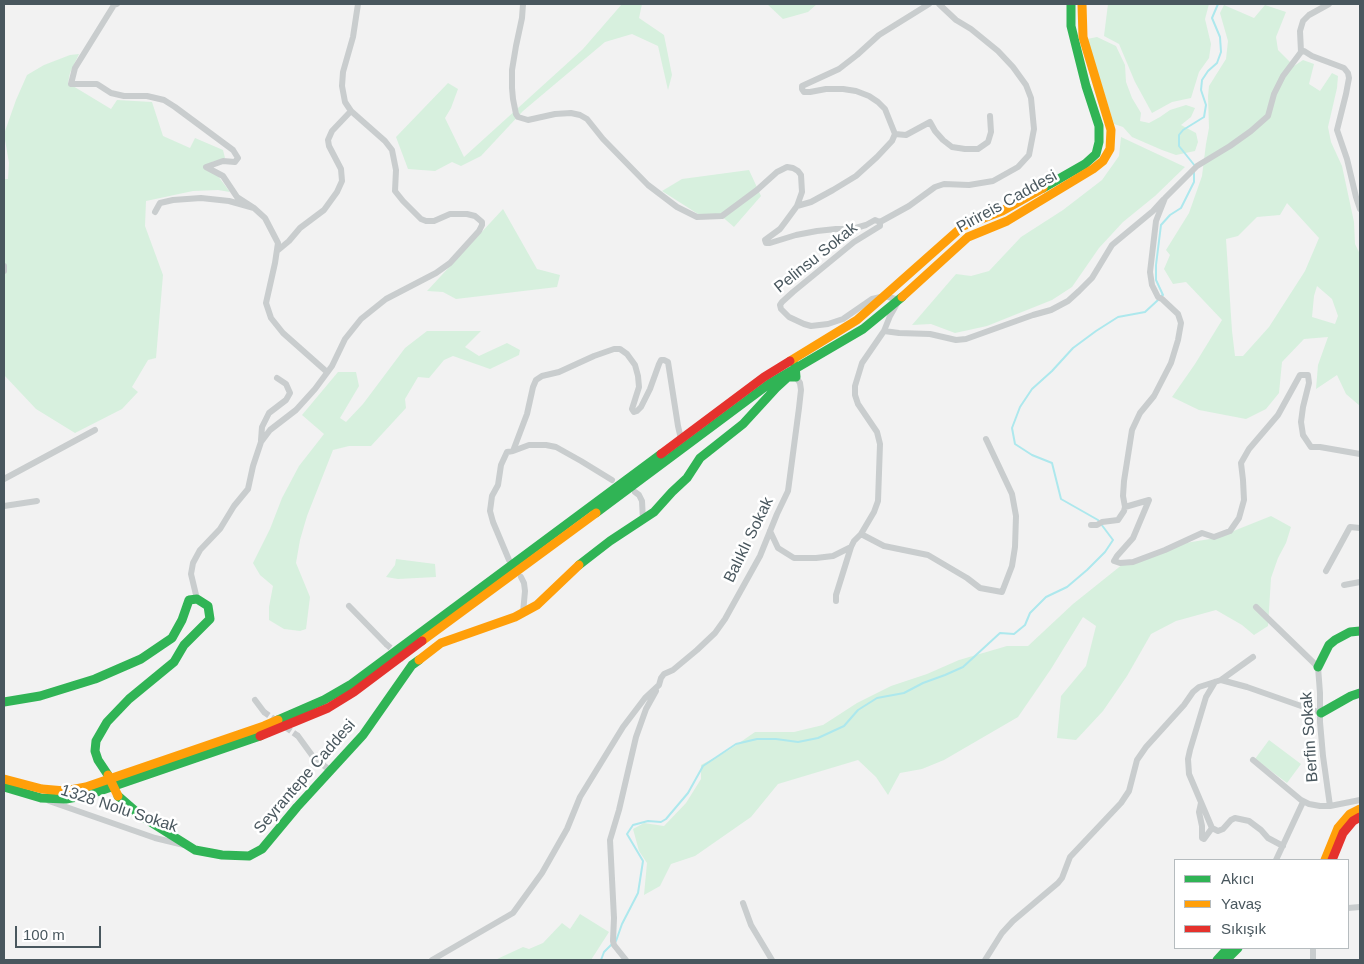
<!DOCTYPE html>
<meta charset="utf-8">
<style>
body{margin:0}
#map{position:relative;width:1364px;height:964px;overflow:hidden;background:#f2f2f2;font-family:Arial,sans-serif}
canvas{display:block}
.frame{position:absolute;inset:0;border:5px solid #49575e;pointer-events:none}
.legend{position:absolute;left:1174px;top:859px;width:175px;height:90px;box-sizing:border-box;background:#fff;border:1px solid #b6bcbf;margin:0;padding:6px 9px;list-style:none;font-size:15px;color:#49575e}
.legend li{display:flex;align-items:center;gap:10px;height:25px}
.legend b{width:25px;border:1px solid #b6bcbf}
.scale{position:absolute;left:15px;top:926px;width:86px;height:22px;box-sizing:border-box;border:2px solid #49575e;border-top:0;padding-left:6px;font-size:15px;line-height:18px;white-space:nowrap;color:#49575e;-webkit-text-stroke:4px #fff;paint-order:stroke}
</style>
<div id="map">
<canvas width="1364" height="964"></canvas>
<div class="frame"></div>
<ul class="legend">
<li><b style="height:6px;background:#30b455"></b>Akıcı</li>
<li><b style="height:6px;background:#ff9f0a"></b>Yavaş</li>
<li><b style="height:6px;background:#e5322d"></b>Sıkışık</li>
</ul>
<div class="scale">100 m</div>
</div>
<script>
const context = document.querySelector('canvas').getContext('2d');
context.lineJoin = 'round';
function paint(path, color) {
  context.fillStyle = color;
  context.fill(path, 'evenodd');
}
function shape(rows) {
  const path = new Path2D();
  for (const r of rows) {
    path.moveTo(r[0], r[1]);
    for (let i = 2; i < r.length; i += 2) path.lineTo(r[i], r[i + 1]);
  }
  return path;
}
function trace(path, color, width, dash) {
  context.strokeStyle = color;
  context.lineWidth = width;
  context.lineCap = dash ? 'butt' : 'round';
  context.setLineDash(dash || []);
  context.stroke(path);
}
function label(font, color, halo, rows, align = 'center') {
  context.font = font + ' Arial,sans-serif';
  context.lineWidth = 5;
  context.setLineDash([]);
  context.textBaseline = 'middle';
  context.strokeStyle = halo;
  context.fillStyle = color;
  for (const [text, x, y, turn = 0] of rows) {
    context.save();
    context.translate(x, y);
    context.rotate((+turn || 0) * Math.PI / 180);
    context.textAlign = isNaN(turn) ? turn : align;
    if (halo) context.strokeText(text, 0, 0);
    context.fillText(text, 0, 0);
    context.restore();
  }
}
const green = shape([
 [622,4,642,4,639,18,664,35,672,75,668,90,658,46,632,34,605,42,523,111,481,156,461,166,452,162,435,171,408,169,396,137,448,83,458,89,451,108,445,118,464,157,583,49],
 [767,4,817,4,808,12,783,19],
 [1108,4,1209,4,1205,19,1211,44,1209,58,1199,72,1191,98,1172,102,1152,113,1135,82,1119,44,1104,36],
 [1224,5,1254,18,1265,5,1286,12,1276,37,1278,50,1294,66,1303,60,1314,64,1309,84,1320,91,1332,73,1338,76,1337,88,1328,127,1331,142,1342,166,1354,222,1355,244,1360,254,1360,406,1346,394,1337,375,1316,389,1318,365,1328,337,1304,339,1282,362,1279,393,1266,409,1246,419,1199,410,1172,397,1195,364,1222,320,1186,282,1173,284,1164,269,1170,255,1166,250,1189,213,1202,176,1206,144,1209,128,1208,96,1209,86,1226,59,1228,41,1220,13],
 [1287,203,1319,238,1305,271,1269,327,1243,356,1235,356,1232,331,1226,239,1238,236,1257,217,1280,215],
 [1317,286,1332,299,1338,316,1335,324,1312,317,1314,296],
 [1097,37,1116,46,1125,65,1126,82,1132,98,1141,113,1140,121,1149,123,1160,117,1170,110,1186,105,1195,108,1191,117,1181,125,1196,133,1198,142,1195,151,1176,155,1162,150,1132,137,1123,127,1114,124,1087,39],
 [79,54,70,73,68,83,111,109,117,100,152,102,163,136,190,148,195,138,223,150,225,158,212,162,212,168,230,192,218,190,193,191,146,201,145,226,163,275,156,358,148,360,132,387,138,392,122,409,75,433,36,409,4,375,4,179,8,179,9,163,4,134,16,100,27,75,44,65,70,55],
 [1121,137,1185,167,1155,196,1123,222,1099,248,1072,287,1052,300,987,326,955,333,931,324,912,325,956,274,971,276,989,271,1021,237,1063,210,1102,180,1119,156],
 [749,170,761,196,734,227,719,214,698,214,662,191,682,179],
 [503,209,537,269,560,275,557,287,456,299,443,292,427,291],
 [427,331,481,331,465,347,479,356,507,343,520,350,519,355,490,369,453,356,444,360,429,378,418,377,405,399,406,408,371,446,349,446,333,450,307,516,300,540,296,563,310,597,306,629,300,631,284,629,269,620,269,607,273,586,260,575,253,563,270,529,282,498,299,466,324,434,302,415,338,372,356,372,359,386,340,418,346,422,363,404,405,348],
 [1271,516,1291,527,1286,543,1278,558,1271,578,1268,626,1254,635,1242,625,1216,610,1176,621,1151,634,1127,676,1103,711,1076,740,1057,738,1061,696,1086,666,1096,626,1083,617,1051,669,1018,717,944,760,922,769,900,773,888,795,876,777,858,760,778,784,751,817,695,856,671,864,660,886,644,895,647,863,639,851,633,829,644,823,664,826,686,803,701,779,701,765,729,750,755,732,794,732,823,725,857,703,891,686,927,674,959,660,1007,646,1028,646,1073,604,1123,564,1179,544,1216,538],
 [396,559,435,564,436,577,398,579,386,577,395,565],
 [1269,740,1301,764,1287,783,1255,759],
 [580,914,609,932,591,960,495,960,523,947,529,949,543,943,562,923,570,929]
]);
const stream = shape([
 [1195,166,1179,146,1179,135,1183,130,1204,117,1206,105,1201,90,1202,80,1208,71,1217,63,1221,52,1220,37,1212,18,1218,4],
 [1161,296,1163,295,1156,280,1156,265,1161,225,1170,215,1181,208,1194,182,1194,171],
 [616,941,622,924,638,893,643,861,627,834,633,825,648,821,661,822,666,819,688,793,703,766,736,744,757,739,776,739,798,742,818,738,844,726,858,710,877,698,904,693,923,683,945,675,963,667,1000,633,1014,634,1025,625,1030,613,1046,597,1067,587,1087,570,1105,552,1113,540,1098,520,1061,499,1052,463,1032,455,1015,444,1012,428,1020,407,1032,389,1052,371,1073,348,1096,331,1118,317,1145,312,1158,300],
 [601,960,604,952,612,944]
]);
const streetTunnel = shape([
 [386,644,406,661],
 [264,712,298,736]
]);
const street = shape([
 [117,4,114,5,75,68,71,84,97,84,111,93,124,96,147,96,164,100,175,107,233,150,238,158,235,162,223,161,206,167,223,176,237,197,254,208],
 [523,4,522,18,516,46,512,70,512,88,513,99,516,114,518,117,528,120,555,114,571,113,580,115,587,119,603,139,648,185,677,207,697,217,722,216,757,190,777,172,787,167,793,168,798,171,801,175,802,192,797,206,786,221,780,229,765,240,766,243,770,243,796,235,817,231,836,229,852,229,866,225,875,220,880,222],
 [1329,4,1309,15,1303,21,1300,31,1301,52,1283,76,1274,94,1268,116,1251,131,1230,146,1197,166,1165,198,1156,221,1150,272,1152,285,1158,297,1162,299,1178,314,1181,323,1178,340,1171,363,1154,396,1140,413,1132,430,1124,481,1123,496,1125,507,1149,500,1133,538,1117,556,1114,561,1120,563,1133,562,1165,550,1202,533,1214,537,1230,531,1239,518,1244,500,1243,480,1241,463,1249,449,1278,415,1300,375,1308,375,1309,383,1303,407,1301,422,1303,435,1311,447,1320,447,1360,454],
 [1301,52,1304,51,1312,56,1344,68,1348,73,1349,78,1346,94,1337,130,1347,159,1356,197,1360,209],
 [895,134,906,135,930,122,935,131,943,140,952,147,965,149,978,149,988,142,991,132,990,116],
 [797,206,811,202,833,190,856,176,877,157,892,141,895,134,885,109,878,102,869,96,856,91,843,89,826,89,810,92,804,92,802,89,802,86,839,69,857,55,879,35,929,4],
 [155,212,160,203,173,200,201,198,229,201,254,208,265,218,278,243,275,263,266,303,271,318,283,333,327,372],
 [880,222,909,206,935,187,944,184,969,185,993,181,1018,167,1029,155,1034,129,1031,98,1026,85,1013,67,998,51,971,29,956,20,939,4],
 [277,251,289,241,300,228,324,210,337,192,342,181,341,169,329,146,328,140,332,131,351,111],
 [4,266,4,271],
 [884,331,899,333,930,334,956,340,966,339,1033,315,1051,310,1068,301,1079,291,1092,278,1112,245,1153,211,1163,200],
 [261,440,262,427,269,413,286,400,290,393,286,384,277,378],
 [4,479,95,430],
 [612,480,581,461,556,447,546,445,529,445,513,451,527,414,533,387,536,380,542,376,559,372,594,356,614,349,620,349,627,354,635,365,638,376,639,387,632,409,634,412,637,411,641,407,650,389,659,364,661,360,664,360,668,362,678,426,681,439],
 [635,492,639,495,642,501,643,520],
 [4,506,37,501],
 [1091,525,1097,525,1102,522,1118,520,1124,511,1125,507],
 [770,531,778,548,794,558,816,558,833,556,851,547],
 [861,534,884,546,928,555,967,578,980,588,1002,592,1012,566,1015,547,1016,516,1012,494,986,439],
 [509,560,493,522,490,511,492,496,498,485,501,465,507,452,513,451],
 [1326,571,1350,527,1360,528],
 [521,577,524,583,525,591,523,613],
 [1344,585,1360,582],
 [197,599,191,574,193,563,200,550,220,529,234,506,248,489,253,466,261,442,270,430,296,410,315,389,332,366,345,339,361,319,386,299,436,273,450,263,479,231,482,225,482,222,475,216,467,214,450,214,434,221,426,221,421,219,403,201,395,191,396,170,392,150,385,141,351,111,345,102,342,86,343,72,353,37,358,4],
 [836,601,836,595,851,547,854,541,861,534,874,512,878,501,880,444,877,432,858,404,855,395,855,386,862,363,884,331,890,316,899,300,885,296,872,299,843,319,828,324,811,326,804,324,789,317,781,309,780,305,782,302,793,292,854,242,880,226,880,222],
 [349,606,386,644],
 [1256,607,1318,667,1320,693,1320,722,1323,756,1330,806],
 [1221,680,1247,687,1321,713],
 [1215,682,1206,697,1190,750,1188,759,1189,774,1212,828,1218,831,1223,829,1231,820,1235,818,1249,821,1261,830,1268,838,1283,846],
 [255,700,264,712],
 [298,736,314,758,331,771],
 [1253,760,1301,800,1309,804,1320,806,1330,806,1360,800],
 [49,801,155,838,184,845],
 [1201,803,1199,812,1202,826,1202,838,1204,839,1212,828],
 [1276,860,1303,802],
 [743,903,751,925,772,960],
 [1348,908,1360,907],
 [1313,948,1313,960],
 [432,960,513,913,542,873,567,829,580,797,623,727,645,698,659,685,661,678,664,674,673,670,697,650,715,633,725,619,760,556,777,514,788,491,799,408,801,390,800,383,796,377],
 [626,960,614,945,613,941,614,918,610,840,619,810,636,737,646,709,656,691],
 [985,960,1002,933,1013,921,1058,883,1062,878,1070,857,1121,803,1129,791,1137,760,1146,747,1184,705,1193,692,1199,687,1221,680,1253,657]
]);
const fast = shape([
 [1043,188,1085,164,1096,154,1099,142,1099,126,1086,86,1071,26,1071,4],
 [596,513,769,384,863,329,902,297],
 [579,565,610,541,654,512,672,492,687,478,700,458,743,424,776,388,788,377,796,377,795,365],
 [1318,667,1329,645,1335,640,1350,632,1360,631],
 [4,702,40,696,95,679,141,659,172,638,182,620,189,600,197,599,208,606,210,619,184,645,174,662,129,699,107,722,96,741,95,751,98,760,108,775],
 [1321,713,1351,696,1360,693],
 [278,720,324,700,350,685,661,454],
 [4,787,41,798,66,799,88,795,260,736],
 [118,796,141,816,195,850,222,855,249,856,262,849,297,807,363,735,412,665,419,660],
 [1217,960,1228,948],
 [1226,960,1238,948]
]);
const slow = shape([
 [902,297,968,237,1007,221,1093,169,1103,161,1110,149,1111,130,1083,37,1082,4],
 [790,361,857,320,963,226,1002,211,1043,188],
 [422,641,596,513],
 [419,660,441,643,515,617,537,605,579,565],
 [4,779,42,789,65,791,86,787,264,726,278,720],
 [1325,860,1338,828,1350,814,1360,809]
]);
const jam = shape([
 [661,454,764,377,790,361],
 [260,736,328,708,354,692,422,641],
 [1332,860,1343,833,1353,821,1360,817]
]);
const slowBridge = shape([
 [108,775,118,796]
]);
const streetNames = [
 ["Pirireis Caddesi",1007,202,-29],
 ["Pelinsu Sokak",816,258,-39],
 ["Balıklı Sokak",749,540,-64],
 ["Berfin Sokak",1310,737,-94],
 ["Seyrantepe Caddesi",305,777,-49],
 ["1328 Nolu Sokak",119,809,18]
];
paint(green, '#d7f0de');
trace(stream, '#ade8ed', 2);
trace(streetTunnel, '#c8cbcd', 6, [6, 3]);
trace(street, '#c9cdce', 6);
trace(fast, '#30b455', 9);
trace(slow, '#ff9f0a', 9);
trace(jam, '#e5322d', 9);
trace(slowBridge, '#ff9f0a', 9);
label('16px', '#49575e', '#fff', streetNames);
</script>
